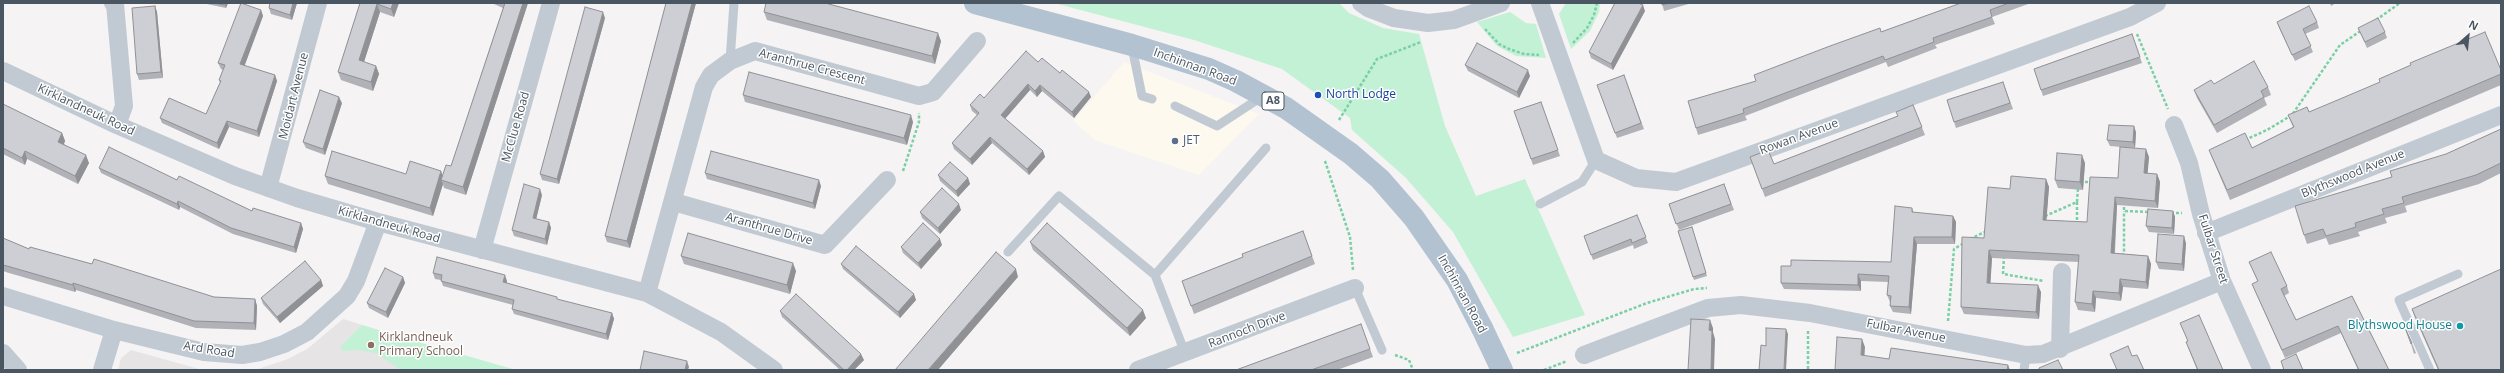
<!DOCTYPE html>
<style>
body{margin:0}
#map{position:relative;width:2504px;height:373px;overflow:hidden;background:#f5f3f3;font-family:"Open Sans",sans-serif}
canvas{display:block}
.frame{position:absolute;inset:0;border:4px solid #4a5661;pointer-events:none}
.north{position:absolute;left:2448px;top:16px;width:40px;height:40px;-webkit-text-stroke:3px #fff;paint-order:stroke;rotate:27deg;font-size:11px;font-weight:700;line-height:16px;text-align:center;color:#4a5661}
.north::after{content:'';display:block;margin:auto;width:14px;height:18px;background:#4a5661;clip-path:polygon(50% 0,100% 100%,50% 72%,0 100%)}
</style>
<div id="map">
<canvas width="2504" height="373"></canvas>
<div class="frame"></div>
<div class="north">N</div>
</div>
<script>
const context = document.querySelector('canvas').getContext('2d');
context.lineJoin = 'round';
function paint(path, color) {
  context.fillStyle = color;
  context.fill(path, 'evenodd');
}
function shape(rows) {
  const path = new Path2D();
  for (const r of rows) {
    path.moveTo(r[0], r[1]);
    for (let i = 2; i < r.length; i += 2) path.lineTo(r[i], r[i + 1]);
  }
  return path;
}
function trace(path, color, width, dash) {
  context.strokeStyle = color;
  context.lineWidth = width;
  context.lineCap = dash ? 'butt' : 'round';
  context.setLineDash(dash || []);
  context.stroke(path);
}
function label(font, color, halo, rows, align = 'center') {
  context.font = font + ' "Open Sans",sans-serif';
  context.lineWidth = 3;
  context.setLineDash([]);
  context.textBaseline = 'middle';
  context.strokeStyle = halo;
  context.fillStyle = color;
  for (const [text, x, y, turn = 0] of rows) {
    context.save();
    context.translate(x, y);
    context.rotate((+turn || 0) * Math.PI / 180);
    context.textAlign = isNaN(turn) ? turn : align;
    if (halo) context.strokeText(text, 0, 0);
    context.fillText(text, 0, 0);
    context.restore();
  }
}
const commercial = shape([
 [1124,62,1259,114,1199,175,1095,140,1073,121]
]);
const education = shape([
 [343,319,414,341,516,370,244,370,258,369,288,359,307,349],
 [131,350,199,369,212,370,118,370,121,358]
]);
const green = shape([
 [1054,3,1339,3,1349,13,1383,28,1419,34,1445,126,1476,196,1525,179,1585,315,1513,337,1453,232,1406,178,1352,130,1350,118,1282,69,1194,40],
 [1566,3,1600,3,1599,12,1590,31,1571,49,1559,14],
 [1510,12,1526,23,1536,24,1546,58,1516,56,1497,46,1477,22],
 [362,325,414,341,516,370,401,370,376,353,358,350,343,351,340,347]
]);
const path = shape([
 [2376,20,2400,3],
 [1485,29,1499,44,1509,49,1524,54,1539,55],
 [2137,34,2168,109],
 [1573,43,1587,28,1594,15,1597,3],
 [1339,120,1377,59,1421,42],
 [2245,140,2267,130,2292,115,2340,45,2362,30],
 [1325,161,1350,237,1353,270],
 [903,171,919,122,919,113],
 [2080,182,2091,182],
 [2077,202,2077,224],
 [2124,202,2124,211,2150,212],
 [2171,213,2182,213],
 [2045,216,2077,202,2078,188],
 [1970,239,1987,231],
 [2004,256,2003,274,2044,281],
 [2122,256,2124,253,2124,211],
 [1948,321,1954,249,1964,243],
 [1808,331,1808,370],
 [1517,353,1647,303,1694,289,1707,288],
 [1395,355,1409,360,1413,370],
 [1544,370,1567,361]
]);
const service = shape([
 [1132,47,1142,96,1152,99],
 [730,61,734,3],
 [1175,106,1217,126,1263,96],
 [1540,204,1582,182,1596,160],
 [1008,252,1059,196,1155,275,1185,353],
 [1155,275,1266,148],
 [1355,288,1382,350],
 [2024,370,2026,355],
 [2430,370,2399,300,2458,274]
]);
const minor = shape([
 [113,3,115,4,124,106,117,125],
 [1361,3,1368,8,1394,18,1428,23,1454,20,1501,3],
 [1540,3,1596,160,1636,178,1676,182,2130,17,2157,3],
 [3,71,117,125,235,176,297,198,378,222,647,293,721,332,774,370],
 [2174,125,2189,163,2201,214,2222,281,2262,370],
 [268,188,318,3],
 [674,202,825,245,887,180],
 [2206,233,2501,115],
 [482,250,551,3],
 [647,293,704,87,711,75,730,61,755,51,919,96,933,92,977,41],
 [3,296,114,330,204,352,242,355,260,352,284,344,307,332,347,296,356,281,378,222],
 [2060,349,2062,272],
 [3,353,18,370],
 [1584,355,1708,308,1741,305,1810,313,2026,355,2043,354,2222,281],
 [102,370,114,330],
 [1138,370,1355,288]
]);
const primary = shape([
 [975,3,1132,45,1209,69,1236,81,1286,108,1351,154,1380,179,1414,218,1457,280,1482,328]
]);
const primaryBridge = shape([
 [1482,328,1502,370]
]);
const wall = shape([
 [202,3,228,3,226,8],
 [297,3,292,20,271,14,269,8],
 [360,3,399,3,394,17,380,12,364,62,376,66,379,74,373,91,341,80,338,72],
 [494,3,528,3,466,195,444,188,443,184,433,216,328,184,325,176,406,174,443,175,451,166,503,8,494,4],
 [666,3,696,3,630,248,607,242,605,236],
 [1662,3,1692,3,1664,11],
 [1961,3,2031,3,1992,17,1995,24,1935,45,1937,48,1888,67,1886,62,1745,116,1747,120,1698,135,1696,128,1756,81,1881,32],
 [2330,3,2336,3,2331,6],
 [155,6,157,12,163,78,139,80,137,74],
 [261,10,263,16,244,66,275,75,277,81,259,137,229,127,219,149,162,123,160,118,206,114,220,83,219,80,223,70,221,69,218,63],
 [1645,11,1613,70,1591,58,1589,52],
 [764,12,941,41,935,64,767,20],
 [605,18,559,184,542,180,540,174],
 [2277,22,2317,22,2319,28,2305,34,2313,52,2295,61,2279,28],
 [2358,28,2385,32,2387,38,2367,48],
 [2132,34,2142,63,2043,96,2034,69],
 [1038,62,1060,73,1091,97,1074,118,1042,91,1037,97,1030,90,1005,119,1043,151,1045,157,1029,175,992,143,972,165,954,149,952,143,977,115,972,111,970,105,984,98],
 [1465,65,1530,76,1519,98,1468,71],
 [2501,70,2501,85,2230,200,2213,160,2209,150,2252,148,2293,127,2288,115,2309,112],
 [1624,75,1644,129,1617,138,1597,85],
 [2003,82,2013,109,1956,128,1947,100],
 [2214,84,2268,87,2271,95,2264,98,2267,105,2217,133,2197,98,2194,90],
 [743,95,913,122,907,145,745,102],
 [1541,102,1560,156,1533,165,1514,111],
 [342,103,325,155,306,148,303,142],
 [3,104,62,133,65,141,64,144,89,163,78,184,27,159,25,165,3,154],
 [1913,105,1925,135,1765,197,1750,157,1774,164,1898,116],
 [2501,129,2501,173,2479,184,2405,206,2407,212,2385,218,2387,223,2358,232,2360,236,2329,245,2326,238,2307,244,2304,235,2446,154],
 [2136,132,2135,148,2110,146,2107,140],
 [2149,157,2147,174,2157,174,2160,182,2158,208,2117,205,2115,253,2148,256,2151,264,2148,289,2123,287,2121,301,2096,298,2095,312,2078,310,2075,302,2079,262,1992,258,1990,283,2041,292,2039,319,1964,314,1961,307,2010,189,2046,179,2049,187,2046,220,2087,222,2118,178],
 [2085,163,2083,190,2058,188,2055,180],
 [99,168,177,180,252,211,301,223,303,229,296,253,233,234,180,207,179,210,101,173],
 [705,173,821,186,815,209,707,179],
 [938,175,968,178,970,184,958,197,940,181],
 [1724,184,1734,210,1679,230,1669,204],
 [542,195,536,219,549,222,551,228,547,245,514,236,512,230],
 [1912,208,1914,213,1953,216,1956,222,1955,244,1917,244,1911,314,1893,312,1890,306,1891,302,1890,302,1887,295,1888,282,1861,281,1861,291,1784,289,1781,283,1791,266,1891,262],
 [961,210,940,234,922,218,920,212],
 [2173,211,2175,217,2174,234,2149,232,2146,226],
 [1637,215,1648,243,1634,249,1633,245,1593,260,1584,236],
 [1692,227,1707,276,1694,280,1678,231],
 [1303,231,1315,264,1194,314,1182,281,1243,257],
 [3,238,29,249,92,264,214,297,255,299,257,306,256,330,196,328,76,290,75,292,9,273,3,271],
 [1030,242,1146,318,1130,336,1033,250],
 [2186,243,2184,271,2159,269,2156,262],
 [942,245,921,269,903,253,901,247],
 [681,256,796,271,790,294,684,264],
 [2249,262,2287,286,2289,293,2284,296,2296,320,2352,296,2389,370,2358,370,2341,333,2285,358,2255,291,2252,284,2258,282],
 [841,264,916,300,900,318,843,269],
 [433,273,507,281,507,283,558,300,612,313,614,319,608,340,514,314,512,309,513,305,443,286,441,280,435,279],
 [403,277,405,283,388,318,369,308,367,303],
 [321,280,323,286,280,323,263,304,261,298],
 [2412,309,2501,370,2438,370,2415,318],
 [780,311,864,360,854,370,840,370,782,317],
 [2180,323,2223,370,2197,370,2186,342,2188,341],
 [1361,324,1373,357,1337,370,1236,370],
 [2412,343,2416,353,2414,354,2411,344]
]);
const shadedWall = shape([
 [226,3,228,3,226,8,225,5],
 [293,3,297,3,292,20,290,15],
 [393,3,399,3,394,17,391,9],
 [523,3,528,3,466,195,463,187],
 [692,3,696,3,630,248,627,241],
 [377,4,380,12,362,68,359,60],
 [1643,5,1645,11,1613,70,1611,64],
 [155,6,157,12,163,78,161,72],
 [261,10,263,16,243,70,240,64],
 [603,12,605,18,559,184,557,179],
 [938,33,941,41,935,64,932,56],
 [376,66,379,74,373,91,371,82],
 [1528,70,1530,76,1519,98,1517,92],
 [275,75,277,81,259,137,257,131],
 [1028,84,1030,90,1003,121,1001,115],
 [1040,85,1042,91,1037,97,1035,91],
 [1089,92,1091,97,1074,118,1072,112],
 [339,97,342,103,325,155,323,149],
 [911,115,913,122,907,145,904,138],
 [227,121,229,127,219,149,217,143],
 [2134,126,2136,132,2135,148,2133,142],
 [62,133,65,141,61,150,58,142],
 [990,137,992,143,972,165,970,159],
 [2146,149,2149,157,2147,181,2144,173],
 [25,151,27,159,25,165,22,158],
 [1043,151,1045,157,1029,175,1027,169],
 [86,155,89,163,78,184,75,176],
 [2082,155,2085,163,2083,190,2080,182],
 [441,171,444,179,441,180,443,184,433,216,430,208],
 [2157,174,2160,182,2158,208,2155,201],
 [968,178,970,184,958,197,956,191],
 [2046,179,2049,187,2046,227,2043,220],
 [819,180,821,186,815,209,813,203],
 [540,189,542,195,535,224,533,218],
 [2115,197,2117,205,2114,260,2111,253],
 [178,201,180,207,179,210,177,204],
 [959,204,961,210,940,234,938,228],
 [2173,211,2175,217,2174,234,2172,228],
 [1953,216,1956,222,1955,244,1952,237],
 [549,222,551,228,547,245,545,239],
 [301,223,303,229,296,253,294,247],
 [2184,236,2186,243,2184,271,2182,264],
 [1914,237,1917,244,1911,314,1909,307],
 [940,239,942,245,921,269,918,263],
 [1989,250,1992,258,1990,291,1987,283],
 [2148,256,2151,264,2148,289,2146,282],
 [793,263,796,271,790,294,787,285],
 [1016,269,1018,277,938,370,928,370],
 [1858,274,1861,281,1861,291,1858,285],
 [505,275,507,281,505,288,503,282],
 [403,277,405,283,388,318,386,312],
 [2120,279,2123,287,2121,301,2119,293],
 [321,280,323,286,280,323,277,317],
 [73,283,76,290,75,292,73,285],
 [2038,285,2041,292,2039,319,2036,312],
 [2093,291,2096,298,2095,312,2092,304],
 [914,294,916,300,900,318,898,312],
 [255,299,257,306,256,330,254,323],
 [1143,310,1146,318,1130,336,1127,328],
 [612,313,614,319,608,340,606,334],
 [1710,320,1713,328,1713,332,1715,339,1714,370,1711,370,1709,330],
 [1786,329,1788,334,1786,370,1784,370],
 [1862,339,1865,347,1864,363,1861,355],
 [861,354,864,360,854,370,847,370],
 [687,361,689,367,688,370,685,370],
 [2008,365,2010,370,2007,370]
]);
const building = shape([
 [214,3,226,3,225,5,214,3],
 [241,3,261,10,240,64,275,75,257,131,227,121,217,143,160,118,169,98,206,114,219,85,221,81,219,80,225,65,218,63,241,3],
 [270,3,293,3,290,15,269,8,270,3],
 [360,3,393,3,391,9,377,4,359,60,376,66,371,82,338,72,360,3],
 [505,3,523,3,463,187,441,180,446,165,451,166,505,3],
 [666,3,692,3,627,241,605,236,666,3],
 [766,3,825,3,938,33,932,56,764,12,766,3],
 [1615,3,1638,3,1643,5,1611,64,1589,52,1615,3],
 [1662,3,1670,3,1662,5,1662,3],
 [1961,3,2009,3,1990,10,1992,17,1933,38,1934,42,1885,60,1883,56,1743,109,1744,113,1696,128,1688,101,1756,81,1754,75,1830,46,1880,28,1881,32,1961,3],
 [155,6,161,72,137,74,132,8,155,6],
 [2309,6,2317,22,2303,29,2311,46,2292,55,2277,22,2309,6],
 [585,7,603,12,557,179,540,174,585,7],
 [2378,18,2385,32,2365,42,2358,28,2378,18],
 [2485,32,2501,70,2501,74,2227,190,2209,150,2245,133,2252,148,2294,127,2288,115,2307,107,2309,112,2340,99,2380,82,2379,79,2411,65,2410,63,2485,32],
 [2132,34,2140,57,2041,90,2034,69,2132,34],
 [1477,43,1528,70,1517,92,1465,65,1477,43],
 [1026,51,1038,62,1042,58,1060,73,1062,70,1089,92,1072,112,1040,85,1035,91,1028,84,1001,115,1043,151,1027,169,990,137,970,159,952,143,979,113,970,105,980,94,984,98,1026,51],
 [2254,61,2268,87,2261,91,2264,97,2214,125,2194,90,2211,80,2214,84,2254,61],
 [749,72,911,115,904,138,743,95,749,72],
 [1624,75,1641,123,1615,133,1597,85,1624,75],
 [2003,82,2010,103,1954,122,1947,100,2003,82],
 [320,90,339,97,323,149,303,142,320,90],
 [1541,102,1558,150,1531,159,1514,111,1541,102],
 [3,104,62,133,58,142,86,155,75,176,25,151,22,158,3,148,3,104],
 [1913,105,1922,127,1762,189,1750,157,1768,150,1774,164,1898,116,1896,112,1913,105],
 [2109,125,2134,126,2133,142,2107,140,2109,125],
 [2501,129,2501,163,2476,175,2402,197,2404,203,2382,209,2384,214,2355,223,2356,227,2326,236,2323,229,2304,235,2295,206,2392,177,2390,171,2446,154,2501,129],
 [109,147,177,180,179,176,252,211,253,208,301,223,294,247,231,228,178,201,177,204,99,168,109,147],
 [2120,147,2146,149,2144,173,2157,174,2155,201,2115,197,2111,253,2148,256,2146,282,2120,279,2119,293,2093,291,2092,304,2075,302,2079,255,1989,250,1987,283,2038,285,2036,312,1961,307,1962,237,1984,238,1988,187,2010,189,2011,176,2046,179,2043,220,2087,222,2090,177,2118,178,2120,147],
 [332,151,406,174,410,161,441,171,430,208,325,176,332,151],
 [711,151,819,180,813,203,705,173,711,151],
 [2057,153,2082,155,2080,182,2055,180,2057,153],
 [950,162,968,178,956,191,938,175,950,162],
 [524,184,540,189,533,218,549,222,545,239,512,230,524,184],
 [1724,184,1731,204,1676,224,1669,204,1724,184],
 [942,188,959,204,938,228,920,212,942,188],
 [1895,206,1912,208,1912,212,1953,216,1952,237,1914,237,1909,307,1890,306,1891,296,1887,295,1889,276,1858,274,1858,285,1781,283,1781,266,1791,266,1791,260,1891,262,1895,206],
 [2148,209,2173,211,2172,228,2146,226,2148,209],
 [1637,215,1646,237,1632,243,1631,239,1591,255,1584,236,1637,215],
 [923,223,940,239,918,263,901,247,923,223],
 [1047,223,1143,310,1127,328,1030,242,1047,223],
 [1692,227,1706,273,1693,277,1678,231,1692,227],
 [1303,231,1312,256,1191,306,1182,281,1243,257,1242,254,1303,231],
 [688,233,793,263,787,285,681,256,688,233],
 [2158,234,2184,236,2182,264,2156,262,2158,234],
 [3,238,29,249,30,247,92,264,94,259,214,297,255,299,254,323,194,321,73,283,73,285,7,266,3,265,3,238],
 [856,246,914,294,898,312,841,264,856,246],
 [996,252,1016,269,928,370,895,370,996,252],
 [2271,252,2287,286,2281,289,2296,320,2352,296,2389,370,2359,370,2338,326,2282,350,2252,284,2258,281,2249,262,2271,252],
 [437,257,505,275,503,282,557,297,557,299,612,313,606,334,512,309,514,300,441,281,442,275,433,273,437,257],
 [305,261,321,280,277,317,261,298,305,261],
 [385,268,403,277,386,312,367,303,385,268],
 [2501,269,2501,370,2439,370,2412,309,2501,269],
 [796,294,861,354,847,370,844,370,780,311,796,294],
 [2199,315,2223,370,2198,370,2186,342,2188,341,2180,323,2199,315],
 [1691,319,1710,320,1709,330,1712,331,1711,370,1712,370,1688,370,1691,319],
 [1361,324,1370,349,1311,370,1236,370,1361,324],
 [1766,328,1786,329,1784,370,1759,370,1761,345,1766,346,1766,328],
 [2406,330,2412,343,2411,344,2406,330],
 [1837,337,1862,339,1861,355,1889,359,1891,348,2008,365,2007,370,1835,370,1837,337],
 [2128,346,2132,356,2137,355,2144,370,2117,370,2110,354,2128,346],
 [644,351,687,361,685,370,640,370,644,351],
 [2296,354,2303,370,2284,370,2281,361,2296,354],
 [2058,360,2063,370,2039,370,2039,368,2058,360]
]);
const markers = [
 [1318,95,4,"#1a4fb4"],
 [1175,141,4,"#5c6f8a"],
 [2460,326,4,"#0f9aa8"],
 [371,345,4,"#8d6e63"]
];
const shields = [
 [1273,101,22]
];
const shieldNames = [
 ["A8",1273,101]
];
const streetNames = [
 ["Aranthrue Crescent",812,67,15],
 ["Inchinnan Road",1195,67,20],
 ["Moidart Avenue",294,96,-76],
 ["Kirklandneuk Road",86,110,25],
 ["McClue Road",516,127,-74],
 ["Rowan Avenue",1799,137,-20],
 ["Blythswood Avenue",2353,174,-22],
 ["Kirklandneuk Road",389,225,16],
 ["Aranthrue Drive",769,229,16],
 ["Fulbar Street",2213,249,72],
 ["Inchinnan Road",1462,294,61],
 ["Rannoch Drive",1247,330,-21],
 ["Fulbar Avenue",1906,331,11],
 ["Ard Road",209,350,9]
];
const transitNames = [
 ["North Lodge",1326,95]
];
const serviceNames = [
 ["JET",1183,141]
];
const cultureNames = [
 ["Blythswood House",2452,326]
];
const educationNames = [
 ["Kirklandneuk",379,338],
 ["Primary School",379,352]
];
paint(commercial, '#fdf9ef');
paint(education, '#e6e4e5');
paint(green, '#c3f1d5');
trace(path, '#7ad0a6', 2.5, [3, 2]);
trace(service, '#c1cad2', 9);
trace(minor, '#c1cad2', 18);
trace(primary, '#b3c2d1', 22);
trace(primaryBridge, '#b3c2d1', 22);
paint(wall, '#b0b2b7');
paint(shadedWall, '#909195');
paint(building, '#cdcfd5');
trace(building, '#909195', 1);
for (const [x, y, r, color] of markers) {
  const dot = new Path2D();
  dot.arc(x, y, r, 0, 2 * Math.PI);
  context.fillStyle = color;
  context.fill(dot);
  trace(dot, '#fff', 1.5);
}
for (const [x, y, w] of shields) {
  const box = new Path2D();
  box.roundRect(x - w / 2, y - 9, w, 18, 3);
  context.fillStyle = '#fff';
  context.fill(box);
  trace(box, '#4a5661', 1);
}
label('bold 11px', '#4a5661', null, shieldNames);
label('12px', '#4a5661', '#fff', streetNames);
label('12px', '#164399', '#fff', transitNames, 'left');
label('12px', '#4e5e75', '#fff', serviceNames, 'left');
label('12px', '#0d838f', '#fff', cultureNames, 'right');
label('12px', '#785e54', '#fff', educationNames, 'left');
</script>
